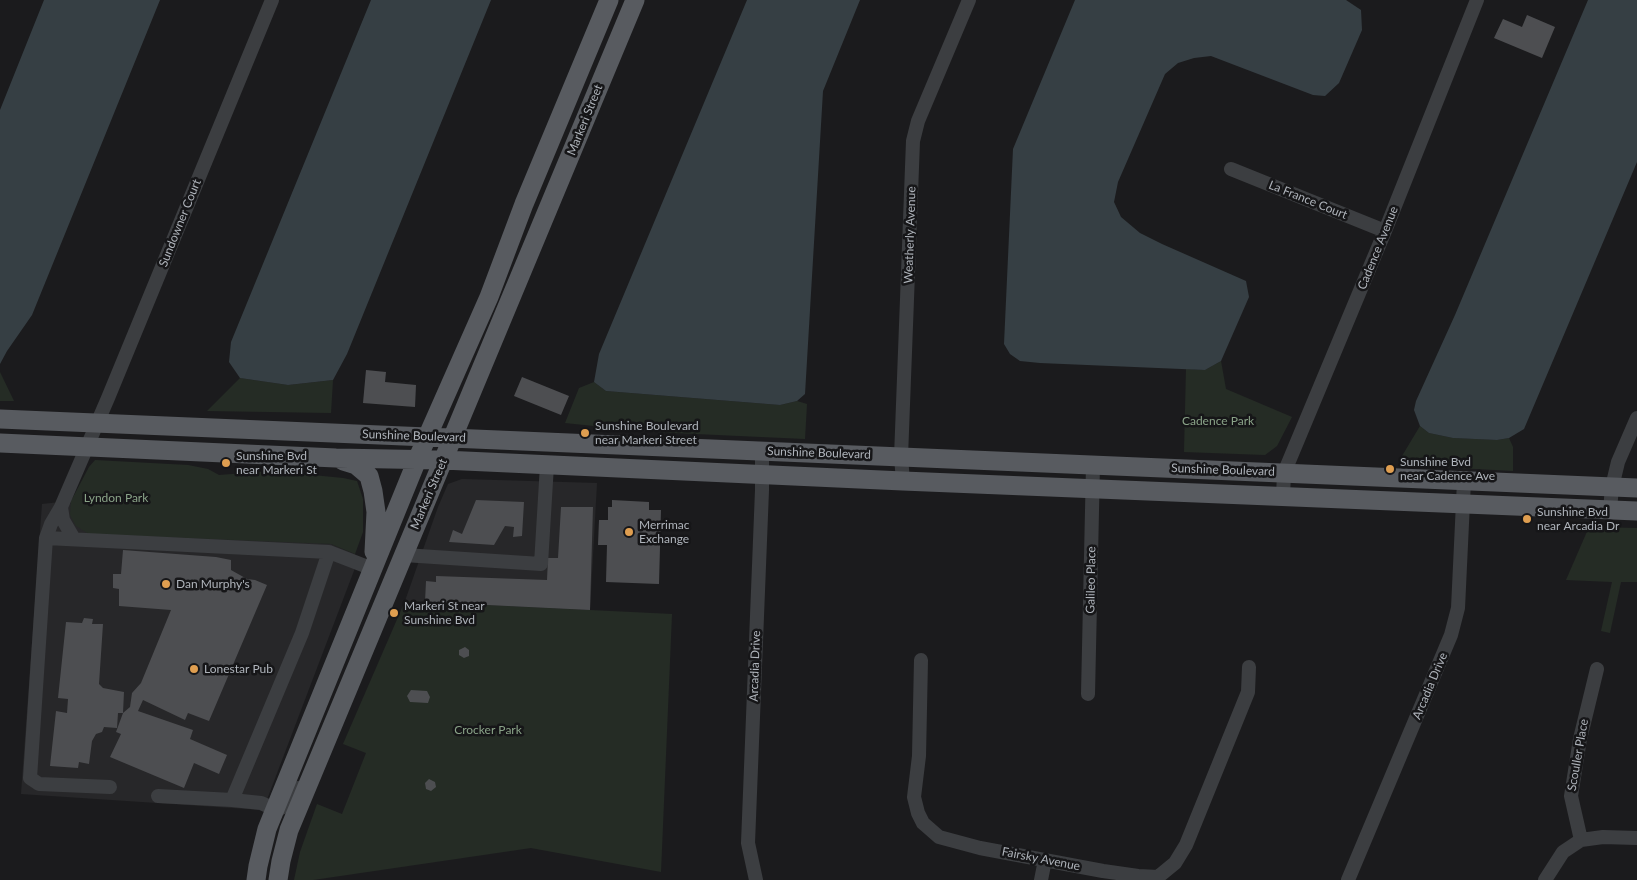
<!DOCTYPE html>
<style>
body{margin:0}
canvas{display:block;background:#1b1b1d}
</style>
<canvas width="1637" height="880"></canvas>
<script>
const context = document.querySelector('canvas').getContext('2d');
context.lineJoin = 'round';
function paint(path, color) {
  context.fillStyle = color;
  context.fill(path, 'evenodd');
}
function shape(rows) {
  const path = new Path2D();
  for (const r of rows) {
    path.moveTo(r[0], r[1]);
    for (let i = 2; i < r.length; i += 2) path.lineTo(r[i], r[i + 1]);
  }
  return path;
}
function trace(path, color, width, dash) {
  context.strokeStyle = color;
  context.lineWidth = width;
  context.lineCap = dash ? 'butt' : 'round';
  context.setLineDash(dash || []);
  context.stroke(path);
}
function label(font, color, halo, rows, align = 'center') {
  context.font = font + ' Lato,sans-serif';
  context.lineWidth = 5;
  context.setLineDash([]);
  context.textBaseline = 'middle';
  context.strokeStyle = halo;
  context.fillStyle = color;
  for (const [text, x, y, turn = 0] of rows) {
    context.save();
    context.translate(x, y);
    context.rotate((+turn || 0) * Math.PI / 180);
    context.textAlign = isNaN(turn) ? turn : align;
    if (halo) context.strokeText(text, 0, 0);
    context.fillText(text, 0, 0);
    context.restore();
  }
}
const built = shape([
 [462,479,597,483,590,610,405,601,438,507,448,484],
 [70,501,76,525,331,544,355,554,355,568,263,810,21,794,42,504]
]);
const green = shape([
 [1221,361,1226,389,1292,417,1277,446,1265,455,1184,452,1186,369,1205,370],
 [0,372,14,401,0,401],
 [240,378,288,385,333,380,331,413,207,411],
 [594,382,606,391,780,405,797,401,807,404,805,439,652,432,565,423,579,388],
 [1420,426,1429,433,1453,438,1497,440,1509,438,1513,447,1513,471,1402,465,1399,461],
 [95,460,188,465,208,469,219,475,272,471,343,478,357,481,363,499,363,532,355,554,331,544,89,534,76,526,70,515,71,501,89,467],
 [1589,527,1637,528,1637,582,1621,582,1610,633,1601,631,1612,582,1566,580],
 [405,601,672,614,661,872,531,848,313,880,294,880,300,852,317,804,342,814,366,753,343,744]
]);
const water = shape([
 [44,0,160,0,32,315,7,351,0,364,0,110],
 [371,0,491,0,347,354,333,380,288,385,240,378,229,362,231,342],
 [747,0,860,0,823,91,805,394,797,401,780,405,606,391,594,382,599,354],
 [1075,0,1346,0,1361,10,1362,30,1339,83,1325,96,1313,95,1211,56,1194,58,1178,63,1165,74,1118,182,1114,202,1121,217,1140,233,1162,244,1246,281,1249,297,1221,361,1205,370,1040,363,1020,361,1010,354,1004,344,1013,149],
 [1588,0,1637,0,1637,162,1524,429,1509,438,1497,440,1453,438,1429,433,1420,426,1414,410,1416,401,1455,315]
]);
const building = shape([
 [1527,15,1555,27,1542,58,1494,38,1503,19,1522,27],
 [366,370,386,372,385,382,416,385,415,407,363,403],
 [522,377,569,396,561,415,514,396],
 [476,500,524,502,522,536,513,537,514,527,505,526,494,545,449,542,453,530,462,534],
 [612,500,649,502,649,510,661,510,659,584,606,582,607,545,598,545,599,520,608,520,608,507,612,507],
 [561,507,593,507,590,610,425,602,426,581,436,582,436,576,547,580,548,558,558,558],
 [123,550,216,557,231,560,231,570,247,579,255,580,267,585,209,721,188,713,185,720,143,700,138,711,193,730,190,739,227,755,219,774,194,763,184,788,110,757,121,734,116,732,123,713,130,707,132,693,141,683,171,610,119,606,119,589,113,588,113,574,121,574],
 [84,618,93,619,92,624,103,624,99,684,103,688,124,692,123,713,118,713,117,728,104,727,102,732,96,734,92,741,89,764,79,762,78,768,50,766,56,711,67,713,68,699,58,698,66,622,82,623],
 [465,647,469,650,469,656,464,658,459,655,459,650],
 [411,690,427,691,430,697,428,703,410,702,407,696],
 [429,779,435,782,436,787,431,791,426,789,425,783]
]);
const minor = shape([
 [1231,169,1385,231],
 [903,481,901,457,913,141,918,121,969,0],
 [1283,497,1284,473,1385,231,1477,0],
 [61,507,51,524,46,538,30,778,39,784,110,787],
 [1610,510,1612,487,1618,462,1637,418],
 [46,538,329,552,373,569],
 [74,539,63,520,61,507,108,398,272,0],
 [404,555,541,564,547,465],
 [921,660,919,756,914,797,918,813,923,823,939,837,980,848,1103,871,1138,876,1158,877,1175,863,1186,845,1248,692,1249,667],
 [1088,694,1093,465],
 [158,796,232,800,261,803,277,810,291,803,298,788],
 [232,800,302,633,329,552],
 [1581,840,1571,796,1580,739,1597,669],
 [756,880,748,843,762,490,762,451],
 [1041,880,1045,860],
 [1348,880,1451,635,1458,608,1464,481],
 [1545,880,1563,852,1581,840,1603,837,1637,838]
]);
const major = shape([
 [0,419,1637,488],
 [0,443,336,458,443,460,903,481,1637,511],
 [343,461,356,465,369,476,373,491,376,512,374,552],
 [256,880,258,866,267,829,417,460,489,297,524,204,609,0],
 [278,880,281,861,289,830,635,0]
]);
const markers = [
 [585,433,5,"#df9e50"],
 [226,463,5,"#df9e50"],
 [1390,469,5,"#df9e50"],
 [1527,519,5,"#df9e50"],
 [629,532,5,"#df9e50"],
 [166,584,5,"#df9e50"],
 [394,613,5,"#df9e50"],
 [194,669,5,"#df9e50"]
];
const streetNames = [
 ["Markeri Street",585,120,-68],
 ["La France Court",1308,200,22],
 ["Sundowner Court",180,223,-68],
 ["Weatherly Avenue",910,235,-88],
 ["Cadence Avenue",1378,248,-68],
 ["Sunshine Boulevard",414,436,2],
 ["Sunshine Boulevard",819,453,2],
 ["Sunshine Boulevard",1223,470,2],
 ["Markeri Street",429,494,-67],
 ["Galileo Place",1091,580,-89],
 ["Arcadia Drive",755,666,-88],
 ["Arcadia Drive",1430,686,-67],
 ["Scouller Place",1578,755,-80],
 ["Fairsky Avenue",1041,859,11]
];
const parkNames = [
 ["Cadence Park",1218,421],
 ["Lyndon Park",116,498],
 ["Crocker Park",488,730]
];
const poiNames = [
 ["Sunshine Boulevard",595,426],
 ["near Markeri Street",595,440],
 ["Sunshine Bvd",236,456],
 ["near Markeri St",236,470],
 ["Sunshine Bvd",1400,462],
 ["near Cadence Ave",1400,476],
 ["Sunshine Bvd",1537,512],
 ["near Arcadia Dr",1537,526],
 ["Merrimac",639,525],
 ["Exchange",639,539],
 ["Dan Murphy's",176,584],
 ["Markeri St near",404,606],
 ["Sunshine Bvd",404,620],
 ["Lonestar Pub",204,669]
];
paint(built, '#272729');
paint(green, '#252c25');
paint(water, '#363f44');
paint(building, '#4d4e51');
trace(minor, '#3c3e41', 14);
trace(major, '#585b60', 19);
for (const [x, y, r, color] of markers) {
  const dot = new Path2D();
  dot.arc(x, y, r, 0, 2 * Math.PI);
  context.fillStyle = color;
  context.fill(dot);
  trace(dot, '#161618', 2);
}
label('12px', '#afb4bb', '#161618', streetNames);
label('12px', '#8aa388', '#161618', parkNames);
label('12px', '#afb4bb', '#161618', poiNames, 'left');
</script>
